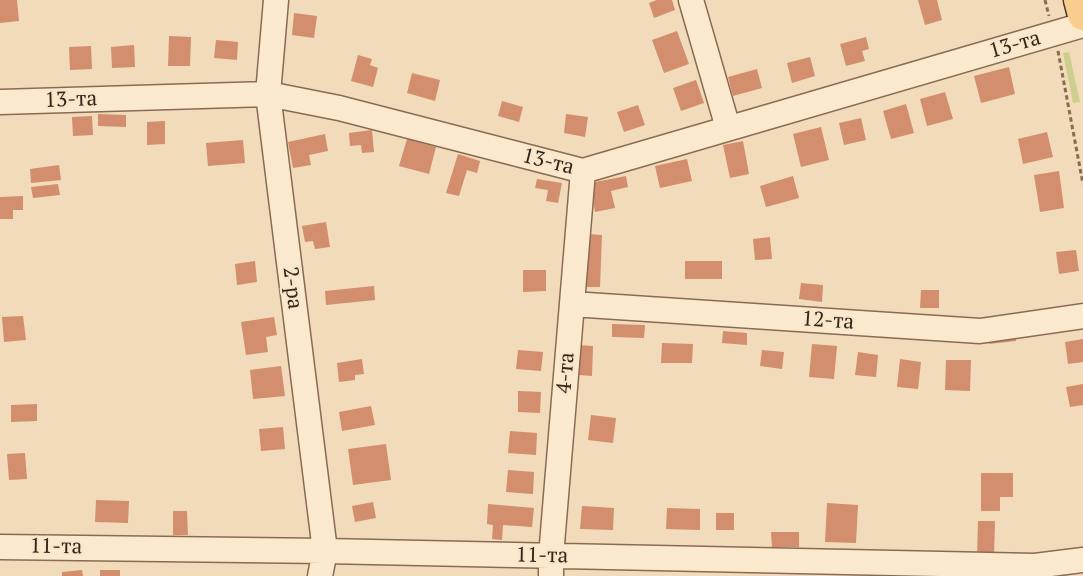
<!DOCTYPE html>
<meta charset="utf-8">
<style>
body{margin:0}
canvas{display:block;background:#f1dbba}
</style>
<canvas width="1083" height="576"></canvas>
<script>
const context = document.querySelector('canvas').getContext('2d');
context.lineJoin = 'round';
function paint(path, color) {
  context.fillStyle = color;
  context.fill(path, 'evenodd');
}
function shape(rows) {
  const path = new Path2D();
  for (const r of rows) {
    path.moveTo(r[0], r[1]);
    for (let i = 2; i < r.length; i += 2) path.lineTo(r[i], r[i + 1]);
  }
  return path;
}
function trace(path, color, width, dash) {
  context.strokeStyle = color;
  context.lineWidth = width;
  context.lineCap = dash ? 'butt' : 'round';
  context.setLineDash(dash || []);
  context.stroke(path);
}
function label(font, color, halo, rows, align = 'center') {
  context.font = font + ' "PT Serif",serif';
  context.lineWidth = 4.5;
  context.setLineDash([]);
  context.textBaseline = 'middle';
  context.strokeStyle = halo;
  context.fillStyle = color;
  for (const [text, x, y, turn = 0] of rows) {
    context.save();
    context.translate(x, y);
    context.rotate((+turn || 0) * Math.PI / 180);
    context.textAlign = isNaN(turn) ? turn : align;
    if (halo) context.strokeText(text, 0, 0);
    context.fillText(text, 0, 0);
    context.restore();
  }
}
const green = shape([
 [1069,52,1080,102,1073,103,1063,53]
]);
const building = shape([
 [0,0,17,0,19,21,0,23],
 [657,0,672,0,675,10,654,18,649,3],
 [918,0,937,0,942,20,925,25],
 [294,13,317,16,314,38,292,35],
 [677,31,689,64,664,73,652,40],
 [169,36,191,37,190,66,168,66],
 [866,37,869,49,862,51,865,61,846,66,840,44],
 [216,40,238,42,237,60,214,58],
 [134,45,135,67,112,68,111,47],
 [91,46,92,69,70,70,69,47],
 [358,55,372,59,370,65,378,68,373,87,351,81],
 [810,57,815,76,792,83,787,63],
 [1009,67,1015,94,981,103,974,76],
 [757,69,762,88,733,96,728,77],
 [412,73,440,80,435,101,407,93],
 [696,80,704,103,681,111,673,88],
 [945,92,953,119,927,126,920,99],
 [502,101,523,107,519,122,498,116],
 [906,104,914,133,891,139,883,111],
 [638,105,645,125,624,132,617,112],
 [98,114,126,115,126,127,98,126],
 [566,114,588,117,585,137,564,133],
 [92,116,93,135,73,136,72,117],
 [861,118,866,140,844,145,839,123],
 [165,121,165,144,147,145,147,122],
 [821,127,829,160,801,167,793,134],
 [372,130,374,152,362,153,361,145,350,146,349,133],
 [1047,132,1053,157,1023,164,1018,139],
 [325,134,328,151,309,155,311,165,293,168,288,142],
 [407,139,436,147,429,174,399,166],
 [243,140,245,163,208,166,206,143],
 [743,141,749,174,730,178,723,145],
 [458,154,480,161,477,173,467,170,459,196,446,193],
 [687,159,692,181,660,188,655,166],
 [59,165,61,180,31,183,30,169],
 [1059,171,1064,208,1040,212,1034,175],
 [626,176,628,187,611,191,615,208,595,212,590,183],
 [793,176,799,198,766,207,760,186],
 [537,179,562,183,558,203,546,201,548,190,535,188],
 [58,184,60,195,33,198,31,187],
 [23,196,23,210,13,210,13,219,0,219,0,197],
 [326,222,330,247,315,249,313,241,305,242,302,226],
 [588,234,602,235,600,287,586,287],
 [770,237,772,259,755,260,753,239],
 [1076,250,1079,271,1059,274,1056,252],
 [255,261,257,282,237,285,235,264],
 [685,261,722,261,722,279,685,279],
 [523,270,546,270,546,291,523,292],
 [801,283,823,285,822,302,799,299],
 [374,286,375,300,326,305,325,291],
 [921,290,939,290,939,308,920,308],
 [23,316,26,340,4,342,2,317],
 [274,317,277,335,266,337,268,352,246,355,241,322],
 [612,324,645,325,644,338,612,337],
 [723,331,747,333,747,345,722,343],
 [1015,334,1016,341,989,344,988,337],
 [1083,339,1083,362,1068,364,1065,342],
 [662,343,693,344,692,363,661,363],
 [812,344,837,346,834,379,809,377],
 [578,345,593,346,592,376,578,375],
 [518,350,543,352,541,371,516,369],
 [762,350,784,352,782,369,760,366],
 [858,352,878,355,876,377,855,375],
 [362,359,364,374,355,375,355,380,339,382,337,363],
 [900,359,921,362,918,389,897,387],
 [946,360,971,360,970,391,945,390],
 [281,366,285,396,253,399,250,370],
 [1083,384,1083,405,1070,407,1066,387],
 [518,391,541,392,540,413,518,412],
 [37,404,37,421,11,422,11,405],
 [371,406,375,425,342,431,339,412],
 [591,415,616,418,613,443,588,440],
 [283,427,285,449,261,451,259,429],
 [510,431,537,433,536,455,508,453],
 [386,444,391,480,353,485,348,449],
 [25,453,27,479,9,480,7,454],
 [508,470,534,472,533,494,506,492],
 [981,473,1013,473,1013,497,1000,497,1000,511,981,511],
 [96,500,129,501,128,523,95,522],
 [373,502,376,518,355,522,352,506],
 [827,503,858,505,856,543,825,542],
 [488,504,534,508,532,527,503,525,502,540,492,539,493,525,487,524],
 [582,506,614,508,613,530,580,529],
 [667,508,700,509,700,530,666,529],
 [173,511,187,511,188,535,173,535],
 [716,513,734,513,734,530,716,530],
 [978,521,995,521,994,557,977,557],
 [771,532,799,532,799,547,772,547],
 [82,570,83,576,62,576,62,572],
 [100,570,120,570,120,576,100,576]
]);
const path = shape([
 [1045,0,1049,16],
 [1058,51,1083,184]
]);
const minor = shape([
 [276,0,268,94,325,551,320,576],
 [691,0,728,128],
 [0,102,268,94,339,108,583,171,1083,25],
 [572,304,980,331,1083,316],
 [0,547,325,551,1035,566,1083,560],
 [551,576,551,556,583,171]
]);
const major = shape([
 [1079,0,1083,15]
]);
const streetNames = [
 ["13-та",1015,45,-16],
 ["13-та",71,100,-2],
 ["13-та",548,162,14],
 ["2-ра",292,288,83],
 ["12-та",828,321,4],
 ["4-та",566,373,-85],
 ["11-та",56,547,1],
 ["11-та",542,556,1]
];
paint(green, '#cdcf8e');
paint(building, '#d28e6d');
trace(minor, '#896b53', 27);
trace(major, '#553929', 33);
trace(path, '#896b53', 3, [4.5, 3]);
trace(minor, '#fbe9ce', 24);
trace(major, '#f8cd8e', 30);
label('21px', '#36251a', '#f8e6ca', streetNames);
</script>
